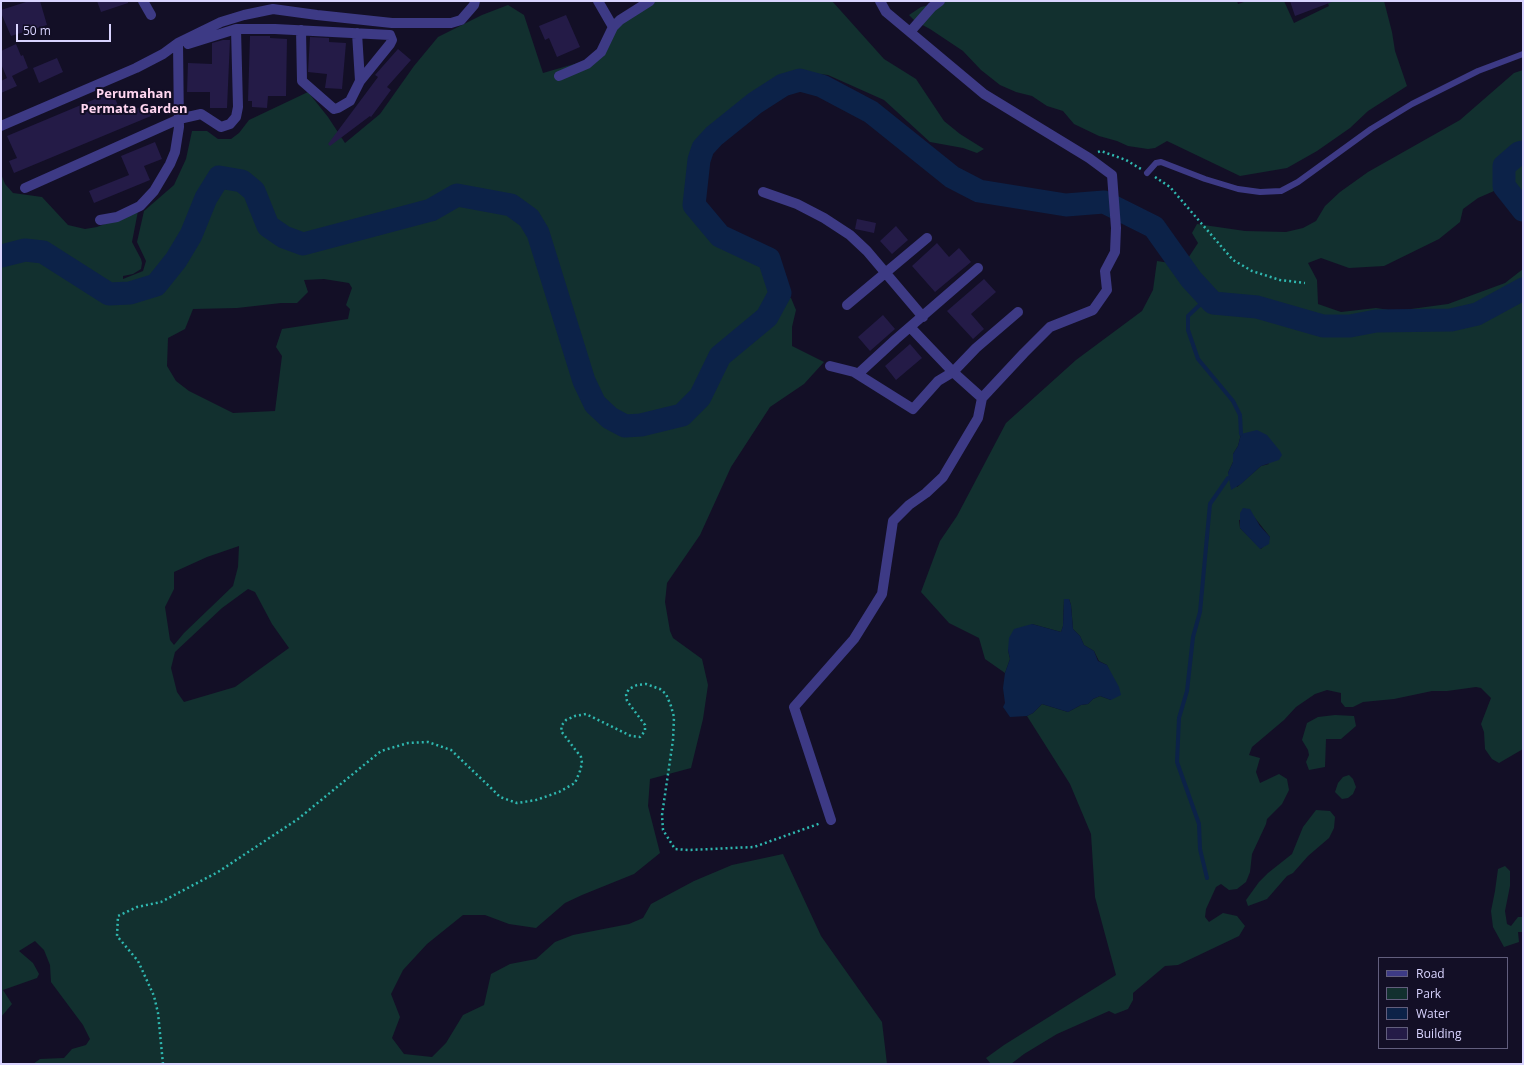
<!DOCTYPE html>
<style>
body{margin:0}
#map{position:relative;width:1524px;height:1065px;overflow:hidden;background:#130f26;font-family:"Open Sans",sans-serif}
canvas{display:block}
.frame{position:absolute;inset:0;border:2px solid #d9d4ff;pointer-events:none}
.legend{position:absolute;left:1378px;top:957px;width:130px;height:92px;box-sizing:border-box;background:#130f26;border:1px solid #625e7d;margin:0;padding:5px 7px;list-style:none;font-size:12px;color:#d9d4ff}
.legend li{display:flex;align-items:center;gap:8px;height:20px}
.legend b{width:20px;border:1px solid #625e7d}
.scale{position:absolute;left:16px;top:24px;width:95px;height:18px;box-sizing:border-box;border:2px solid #d9d4ff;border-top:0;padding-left:5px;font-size:12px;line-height:14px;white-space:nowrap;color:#d9d4ff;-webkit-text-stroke:3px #130f26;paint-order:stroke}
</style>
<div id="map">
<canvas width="1524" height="1065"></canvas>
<div class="frame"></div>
<ul class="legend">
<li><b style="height:5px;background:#3d3a85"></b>Road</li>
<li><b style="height:11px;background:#12302f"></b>Park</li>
<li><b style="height:11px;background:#0c2248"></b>Water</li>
<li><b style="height:11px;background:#241b47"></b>Building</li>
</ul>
<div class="scale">50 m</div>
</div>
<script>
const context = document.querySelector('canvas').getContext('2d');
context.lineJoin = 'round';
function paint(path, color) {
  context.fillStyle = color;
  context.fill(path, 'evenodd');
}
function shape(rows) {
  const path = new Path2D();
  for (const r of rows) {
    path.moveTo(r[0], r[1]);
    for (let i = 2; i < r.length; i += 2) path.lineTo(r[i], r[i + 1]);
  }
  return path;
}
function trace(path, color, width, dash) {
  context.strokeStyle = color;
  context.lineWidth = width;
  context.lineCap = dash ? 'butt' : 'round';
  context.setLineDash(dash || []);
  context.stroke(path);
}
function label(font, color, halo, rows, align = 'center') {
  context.font = font + ' "Open Sans",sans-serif';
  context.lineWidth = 4;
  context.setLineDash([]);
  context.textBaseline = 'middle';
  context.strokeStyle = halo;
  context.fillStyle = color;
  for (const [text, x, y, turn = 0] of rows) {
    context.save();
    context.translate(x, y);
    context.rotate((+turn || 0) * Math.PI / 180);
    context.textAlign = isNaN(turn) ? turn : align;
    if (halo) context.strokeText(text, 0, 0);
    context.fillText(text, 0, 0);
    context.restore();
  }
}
const green = shape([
 [652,1,832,1,884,59,916,79,944,121,960,134,984,149,977,153,963,148,930,142,884,100,828,75,794,71,741,101,704,136,690,166,686,201,700,226,721,244,744,253,766,267,772,289,791,298,796,310,792,327,792,346,824,362,804,384,770,407,731,467,700,535,667,583,665,602,670,631,673,638,702,659,708,685,703,719,691,768,650,779,648,806,660,853,634,874,582,895,565,903,536,928,509,924,485,915,463,915,427,944,403,970,391,994,400,1017,392,1038,404,1054,432,1057,446,1043,463,1015,484,1005,491,974,510,964,536,959,555,942,573,935,629,924,643,918,651,904,694,881,732,865,783,854,821,936,882,1022,887,1064,33,1064,40,1059,64,1058,72,1049,86,1045,90,1039,83,1025,51,982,50,965,44,950,35,941,19,951,33,963,39,974,37,978,3,990,12,1004,1,1017,1,174,5,184,13,193,42,197,68,225,85,229,97,227,138,211,132,242,141,259,142,263,141,269,133,274,123,276,123,279,143,271,146,261,137,242,144,211,174,185,186,159,192,131,207,131,218,139,231,139,239,133,249,120,308,92,328,117,345,143,380,114,414,66,438,37,482,15,508,5,524,15,543,73,602,56,609,34],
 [324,279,349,283,352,288,346,305,350,309,348,319,282,329,276,347,282,356,275,411,233,413,189,391,176,381,167,366,168,338,185,329,193,309,237,308,281,303,297,303,308,292,304,280],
 [239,546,238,567,233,586,184,633,174,645,170,640,165,607,174,589,174,572,207,557],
 [248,589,255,592,272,624,289,648,235,687,184,702,177,692,171,668,175,652,222,608],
 [947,1,1237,1,1238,4,1247,1,1284,1,1294,23,1329,6,1327,1,1384,1,1392,32,1395,51,1407,86,1368,111,1350,128,1317,151,1287,168,1240,176,1167,141,1155,148,1148,149,1128,146,1117,141,1099,136,1074,124,1063,111,1047,106,1032,96,1016,92,1000,85,981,70,963,51,930,29,915,21,909,15,921,7],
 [1523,70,1523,223,1511,204,1494,191,1478,198,1463,209,1460,222,1439,239,1384,266,1349,268,1321,258,1308,263,1317,280,1318,304,1341,312,1376,308,1396,311,1448,304,1505,283,1523,269,1523,749,1499,763,1492,759,1485,749,1484,732,1481,724,1491,698,1481,688,1476,687,1447,691,1432,691,1394,699,1363,702,1353,707,1345,707,1341,702,1341,693,1327,690,1315,694,1296,707,1284,720,1252,747,1249,755,1260,758,1256,772,1260,783,1279,774,1287,779,1289,790,1282,804,1267,819,1266,824,1252,854,1250,872,1246,882,1237,889,1229,890,1221,884,1216,887,1206,909,1205,917,1209,922,1223,913,1237,916,1245,926,1239,936,1178,965,1165,966,1133,993,1133,1000,1128,1009,1115,1014,1109,1011,1057,1034,1024,1054,1011,1064,991,1064,986,1058,1004,1045,1116,975,1095,897,1091,834,1070,784,1027,716,1033,713,1042,704,1068,712,1081,705,1088,704,1093,699,1100,696,1111,700,1111,675,1107,665,1099,661,1094,651,1084,645,1080,636,1073,629,1071,605,1069,599,1064,599,1063,626,1061,632,1032,624,1008,650,1010,659,1005,673,985,659,979,638,949,623,921,592,940,541,957,516,1006,423,1076,360,1142,311,1153,290,1157,261,1170,263,1177,275,1198,243,1192,233,1197,224,1245,231,1286,232,1303,228,1316,221,1325,206,1340,192,1368,172,1460,120,1514,73],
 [1241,434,1269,464,1261,466,1237,487,1228,473,1233,462,1233,454,1238,446],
 [1255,518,1270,537,1261,549,1240,528,1239,520],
 [1335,715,1354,716,1356,726,1341,739,1326,739,1325,767,1309,770,1306,762,1309,755,1308,750,1302,740,1307,723,1318,717],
 [1349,775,1353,779,1356,787,1353,794,1348,798,1342,799,1335,792,1338,783,1343,777],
 [1316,810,1330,811,1335,817,1334,828,1329,838,1308,856,1293,873,1287,876,1267,899,1248,906,1246,900,1259,882,1268,873,1292,854,1303,827],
 [1505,866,1510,871,1510,886,1505,911,1507,924,1511,926,1518,917,1523,917,1523,932,1518,932,1519,942,1504,947,1493,927,1491,911,1495,891,1498,869]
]);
const water = shape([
 [1257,430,1267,435,1280,451,1282,455,1279,460,1261,466,1241,484,1231,490,1228,473,1233,462,1233,454,1238,446,1241,434],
 [1243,508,1250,509,1260,526,1270,537,1269,544,1260,549,1240,528,1240,513],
 [1064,599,1069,599,1071,605,1073,629,1080,636,1084,645,1094,651,1098,661,1107,665,1119,687,1121,695,1111,700,1100,696,1093,699,1088,704,1081,705,1068,712,1042,704,1033,713,1027,716,1010,717,1003,707,1005,703,1003,688,1005,673,1010,659,1008,650,1009,638,1014,629,1032,624,1061,632,1063,626]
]);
const stream = shape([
 [1208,297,1188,316,1188,330,1198,359,1233,401,1240,415,1241,434],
 [1207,878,1200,849,1199,824,1177,762,1179,718,1187,691,1193,637,1200,612,1210,504,1228,478]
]);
const river = shape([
 [1523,152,1519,153,1504,166,1504,186,1523,210],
 [1,256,25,250,43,252,109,294,130,293,156,285,176,260,191,235,206,198,219,177,242,181,254,191,268,226,284,237,303,244,431,210,457,195,511,205,529,218,538,233,584,381,595,404,610,418,625,426,641,425,682,415,700,397,720,356,767,317,780,293,769,259,720,236,694,205,699,160,703,148,714,136,755,103,783,85,800,80,822,86,871,112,952,177,979,191,1066,205,1104,202,1154,227,1191,279,1213,303,1257,307,1323,326,1350,326,1376,321,1451,320,1477,314,1523,289]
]);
const building = shape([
 [29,1,40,1,47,25,11,36,1,13,1,10],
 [97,1,128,1,128,3,101,12],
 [1290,1,1332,1,1332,2,1295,16],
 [566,15,580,47,557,57,549,38,545,40,539,26],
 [250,36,270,36,270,38,287,39,286,96,268,96,267,108,252,107,252,101,248,101],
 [310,37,329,38,329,42,346,43,342,89,325,88,327,74,308,72],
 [223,40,230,40,227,108,210,108,210,92,187,92,188,63,212,64,212,43],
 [16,44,21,56,23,55,28,68,12,76,17,86,1,93,1,81,7,78,1,64,1,51],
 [398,49,411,60,387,87,391,90,371,117,370,116,330,146,328,144,378,77,375,75],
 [57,58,63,72,39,83,33,68],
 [112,92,122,114,146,105,151,116,14,173,9,161,17,158,7,136],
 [155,142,162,159,144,166,150,180,94,203,89,191,129,175,121,156],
 [857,219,876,223,874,233,855,229],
 [896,226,908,240,892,254,880,241],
 [937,243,949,257,959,248,971,262,935,292,912,266],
 [984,279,996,292,971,314,984,329,973,339,947,311],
 [883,315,895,329,870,351,858,337],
 [910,344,922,358,896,380,885,366]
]);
const path = shape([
 [1098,152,1101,151,1126,160,1141,169],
 [1155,177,1170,187,1233,260,1252,271,1280,280,1305,283],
 [163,1064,158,1013,154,996,138,961,117,936,118,916,137,907,161,902,218,872,298,819,381,751,408,743,428,742,451,750,491,788,500,797,517,803,536,800,559,792,575,783,580,771,582,763,581,757,561,731,562,725,566,720,575,716,586,714,631,736,640,737,645,731,645,725,627,701,626,694,629,689,637,685,646,684,660,689,666,694,671,706,674,717,673,740,662,815,663,830,675,849,689,850,754,847,821,823]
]);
const service = shape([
 [1147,173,1156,163,1161,162,1205,179,1238,189,1260,192,1281,191,1298,182,1371,129,1412,104,1478,71,1523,54]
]);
const minor = shape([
 [143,1,151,15],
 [598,1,613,27],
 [301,30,302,81,334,109,338,108,350,101,360,81,357,33],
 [910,32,932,7,940,1],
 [188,44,236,29,275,29,390,35,392,40,390,44,360,81],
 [559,76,587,64,601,52,613,27,620,20,650,1],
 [1,126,136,68,163,54,178,43,221,22,244,15,273,9,317,15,392,23,451,23,461,20,474,5,475,1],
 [25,188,179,119,201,114,221,127,230,124,236,117,238,107,236,29],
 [763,192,797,204,824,218,850,235,867,251,923,317],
 [100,220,117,217,140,206,154,191,170,164,175,152,179,127,178,43],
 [847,305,927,238],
 [910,327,953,372,982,398],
 [830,366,854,372,913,409,938,381,953,372,976,348,1018,312],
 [858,374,896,339,978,268],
 [831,820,794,707,854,639,882,594,893,521,909,505,926,493,943,477,978,418,982,398,1024,353,1050,327,1093,310,1107,290,1105,271,1115,252,1116,228,1112,175,1089,158,984,94,886,12,880,1]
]);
const neighbourhoodNames = [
 ["Perumahan",134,94],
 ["Permata Garden",134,109]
];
paint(green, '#12302f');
paint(water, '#0c2248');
trace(stream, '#0c2248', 4);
trace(river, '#0c2248', 23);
paint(building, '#241b47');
trace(path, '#2fb8b0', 2.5, [2, 3]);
trace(service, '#3d3a85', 6);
trace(minor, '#3d3a85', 10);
label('bold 13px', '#ffd6f0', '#130f26', neighbourhoodNames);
</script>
